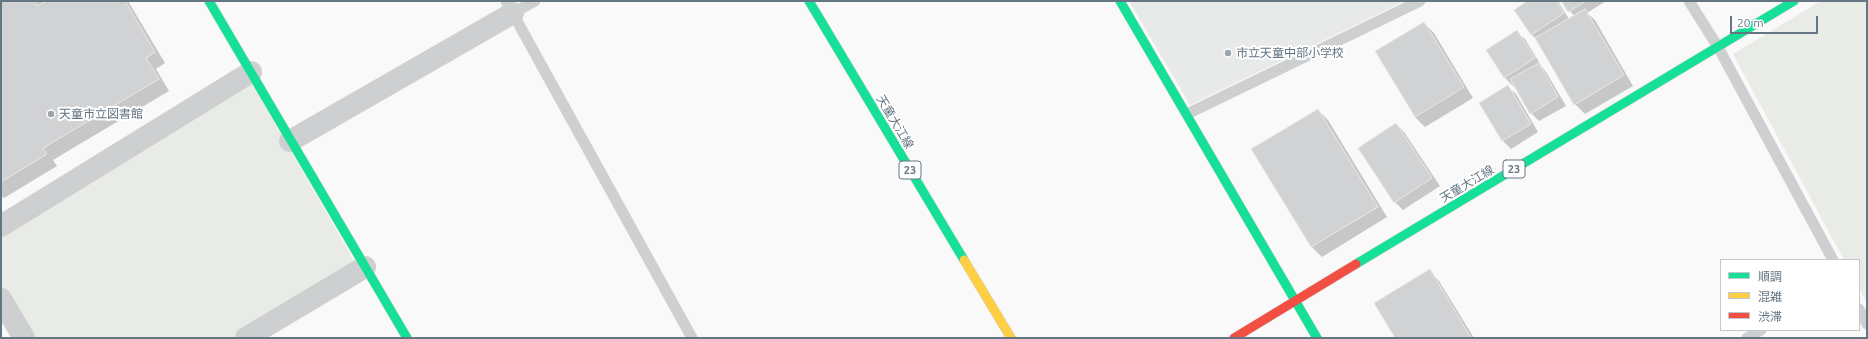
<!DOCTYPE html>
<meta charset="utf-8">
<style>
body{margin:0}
#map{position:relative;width:1868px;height:339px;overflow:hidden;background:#f9f9f9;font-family:Ubuntu,"Noto Sans JP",sans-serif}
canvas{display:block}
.frame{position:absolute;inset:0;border:2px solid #657683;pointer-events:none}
.legend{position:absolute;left:1720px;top:259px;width:140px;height:72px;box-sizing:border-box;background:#fff;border:1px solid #c1c8cd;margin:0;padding:5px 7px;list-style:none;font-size:12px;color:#657683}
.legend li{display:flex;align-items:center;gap:8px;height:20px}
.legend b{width:20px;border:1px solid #c1c8cd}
.scale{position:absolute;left:1730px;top:16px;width:88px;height:18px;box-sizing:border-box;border:2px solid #657683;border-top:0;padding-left:5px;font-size:12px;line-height:14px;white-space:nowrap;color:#657683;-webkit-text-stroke:3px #fff;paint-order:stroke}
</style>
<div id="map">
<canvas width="1868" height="339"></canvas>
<div class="frame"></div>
<ul class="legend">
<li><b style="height:5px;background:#16e098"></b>順調</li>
<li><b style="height:5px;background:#ffcf43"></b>混雑</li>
<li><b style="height:5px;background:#f24e42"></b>渋滞</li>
</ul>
<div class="scale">20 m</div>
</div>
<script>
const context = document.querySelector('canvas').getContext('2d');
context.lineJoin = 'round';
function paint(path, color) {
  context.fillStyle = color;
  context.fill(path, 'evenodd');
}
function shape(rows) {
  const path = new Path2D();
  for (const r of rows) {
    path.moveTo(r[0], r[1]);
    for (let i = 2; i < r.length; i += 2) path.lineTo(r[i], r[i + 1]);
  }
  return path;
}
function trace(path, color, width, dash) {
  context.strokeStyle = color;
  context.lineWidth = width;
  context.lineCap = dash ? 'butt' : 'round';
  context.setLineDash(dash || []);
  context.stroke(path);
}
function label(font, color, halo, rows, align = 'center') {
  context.font = font + ' Ubuntu,"Noto Sans JP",sans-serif';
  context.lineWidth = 4;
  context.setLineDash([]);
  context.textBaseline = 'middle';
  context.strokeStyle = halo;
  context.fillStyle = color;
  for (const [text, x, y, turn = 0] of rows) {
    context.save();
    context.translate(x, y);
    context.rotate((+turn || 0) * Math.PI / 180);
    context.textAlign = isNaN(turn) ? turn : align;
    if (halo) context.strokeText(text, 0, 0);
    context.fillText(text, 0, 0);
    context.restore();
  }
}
const built = shape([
 [1129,1,1405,1,1190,105]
]);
const green = shape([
 [1821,1,1867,1,1867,303,1859,288,1859,260,1844,260,1733,54],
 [249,79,357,266,237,338,29,338,1,291,1,232]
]);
const shadow = shape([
 [1,1,128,1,165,63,156,69,169,91,53,160,57,166,4,198,1,195],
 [1529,1,1558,1,1569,19,1574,16,1562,1,1606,1,1587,13,1595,20,1633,86,1585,114,1575,104,1538,41,1531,34],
 [1424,23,1434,33,1473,98,1425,127,1415,117],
 [1517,32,1525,39,1542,67,1546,72,1566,106,1539,121,1531,113,1515,85,1513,86,1505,78,1487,51],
 [1508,87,1516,94,1538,132,1511,149,1503,141,1480,103],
 [1318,110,1328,120,1387,217,1322,257,1312,247,1253,150],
 [1396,124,1404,132,1440,186,1403,210,1395,202],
 [1430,271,1439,281,1474,338,1396,338]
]);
const building = shape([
 [1,1,34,1,37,6,47,1,125,1,155,52,146,58,159,79,43,148,47,154,1,182,1,1],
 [1527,1,1556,1,1564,13,1531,35,1514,10,1527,1],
 [1561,1,1586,1,1568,12,1561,1],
 [1585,9,1624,75,1574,105,1535,38,1585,9],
 [1424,22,1464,87,1415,117,1375,51,1424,22],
 [1517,30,1535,58,1504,78,1486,50,1517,30],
 [1539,63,1558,97,1530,114,1510,79,1539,63],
 [1508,85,1531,124,1502,141,1479,103,1508,85],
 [1318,109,1378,207,1311,247,1251,149,1318,109],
 [1396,123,1432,178,1394,203,1358,148,1396,123],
 [1430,269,1471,338,1395,338,1374,303,1430,269]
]);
const lane = shape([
 [506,1,692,338],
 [1689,1,1718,47,1833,260],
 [513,13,535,1],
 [1187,114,1420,1],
 [1859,309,1867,324],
 [1747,338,1761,330]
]);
const street = shape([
 [290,141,513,13],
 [1,226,251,72],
 [1,299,24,338],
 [246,338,365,267]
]);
const fast = shape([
 [209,1,407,338],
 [809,1,964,260],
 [1120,1,1317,338],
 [1356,264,1794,1]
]);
const slow = shape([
 [964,260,1011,338]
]);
const jam = shape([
 [1234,338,1356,264]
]);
const markers = [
 [1228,53,4,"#99a4ac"],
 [51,114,4,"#99a4ac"]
];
const shields = [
 [1514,169,22],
 [910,170,22]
];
const shieldNames = [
 ["23",1514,169],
 ["23",910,170]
];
const poiNames = [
 ["市立天童中部小学校",1236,53],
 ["天童市立図書館",59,114]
];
const streetNames = [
 ["天童大江線",895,122,59],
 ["天童大江線",1467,184,-31]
];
paint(built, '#e8e9e9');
paint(green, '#e8ebe6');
paint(shadow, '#0003');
paint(building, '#d0d2d3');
trace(building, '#e8e8e8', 1);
trace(fast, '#d5d6d7', 10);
trace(slow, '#d5d6d7', 10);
trace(jam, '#d5d6d7', 10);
trace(lane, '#cecfd0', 11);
trace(street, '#cecfd0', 22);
trace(fast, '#16e098', 9);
trace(slow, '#ffcf43', 9);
trace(jam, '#f24e42', 9);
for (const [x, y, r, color] of markers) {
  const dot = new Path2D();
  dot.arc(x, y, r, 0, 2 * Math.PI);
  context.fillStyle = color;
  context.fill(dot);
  trace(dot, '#fff', 1.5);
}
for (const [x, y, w] of shields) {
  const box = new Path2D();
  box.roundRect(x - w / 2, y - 9, w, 18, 3);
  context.fillStyle = '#fff';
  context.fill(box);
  trace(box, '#657683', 1);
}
label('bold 11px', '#657683', null, shieldNames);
label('12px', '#657683', '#fff', poiNames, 'left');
label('12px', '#657683', '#fff', streetNames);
</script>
